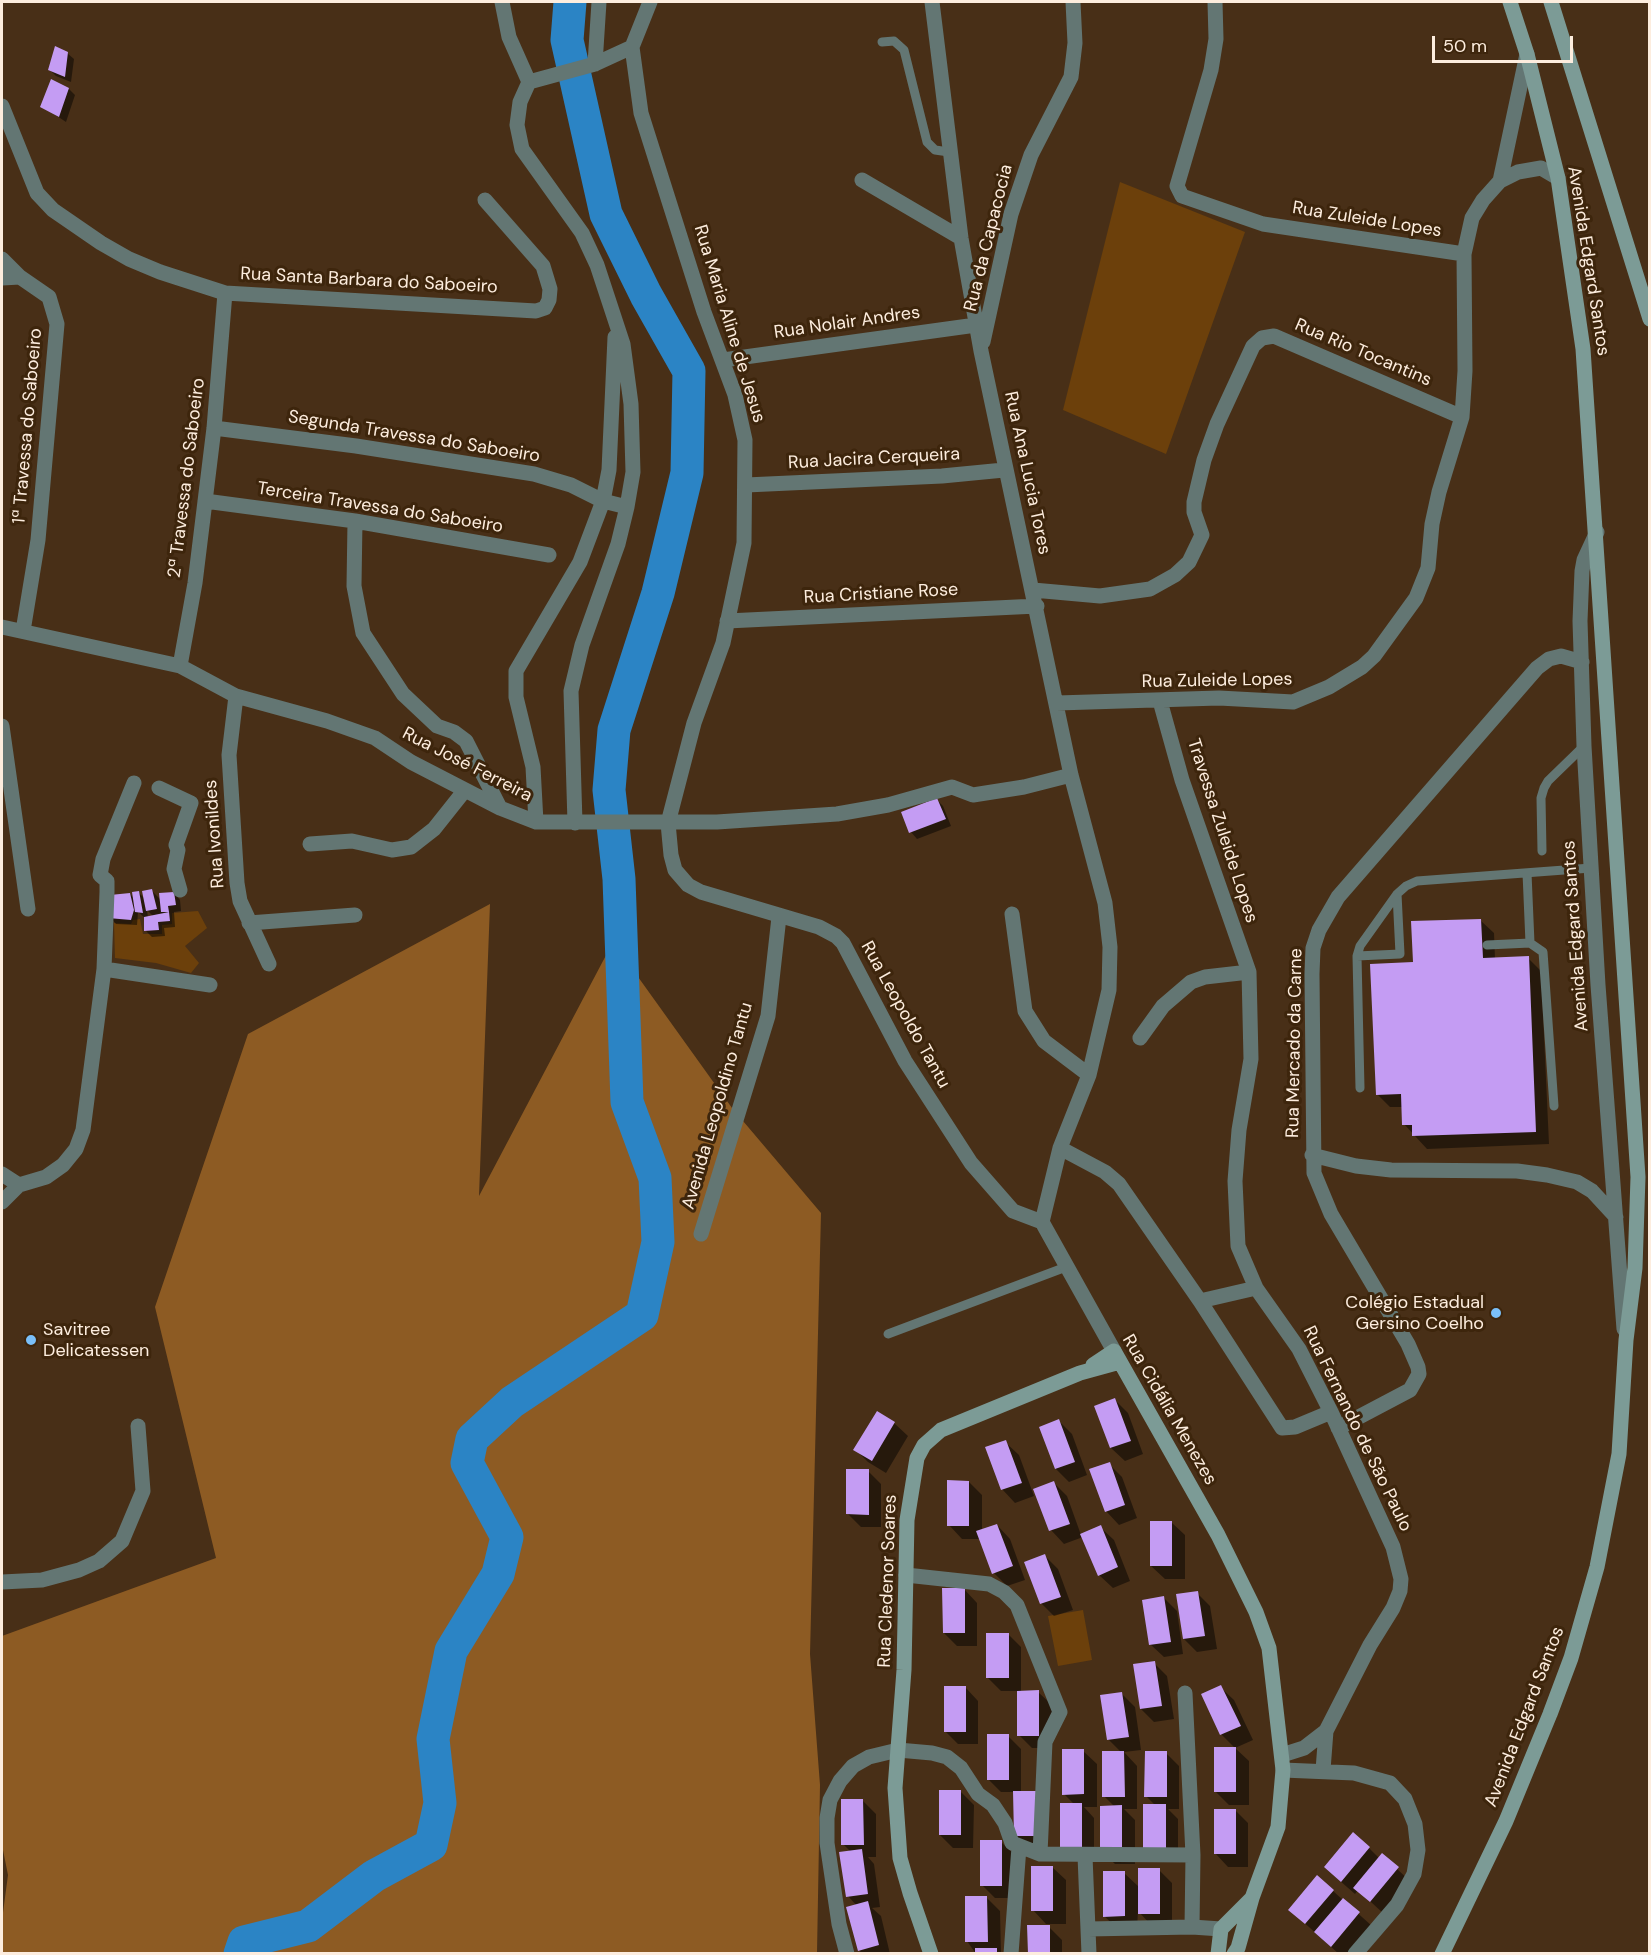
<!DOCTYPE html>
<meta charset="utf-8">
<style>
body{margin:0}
#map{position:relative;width:1651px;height:1955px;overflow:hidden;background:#482f17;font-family:"DM Sans",sans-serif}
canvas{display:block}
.frame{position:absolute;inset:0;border:3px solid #fdedde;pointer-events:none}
.scale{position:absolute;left:1432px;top:36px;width:141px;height:27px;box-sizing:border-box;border:3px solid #fdedde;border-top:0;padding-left:8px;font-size:18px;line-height:21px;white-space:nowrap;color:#fdedde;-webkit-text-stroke:4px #3d250c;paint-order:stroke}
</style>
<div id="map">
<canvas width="1651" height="1955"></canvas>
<div class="frame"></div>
<div class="scale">50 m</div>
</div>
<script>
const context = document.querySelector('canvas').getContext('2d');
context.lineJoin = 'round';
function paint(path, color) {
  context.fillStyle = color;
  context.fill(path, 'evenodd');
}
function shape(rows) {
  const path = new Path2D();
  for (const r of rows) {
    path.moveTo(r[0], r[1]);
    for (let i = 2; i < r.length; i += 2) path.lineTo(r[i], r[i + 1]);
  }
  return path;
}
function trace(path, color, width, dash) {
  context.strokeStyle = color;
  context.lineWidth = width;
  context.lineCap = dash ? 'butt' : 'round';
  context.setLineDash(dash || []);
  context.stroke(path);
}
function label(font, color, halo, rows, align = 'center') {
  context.font = font + ' "DM Sans",sans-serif';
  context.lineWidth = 6;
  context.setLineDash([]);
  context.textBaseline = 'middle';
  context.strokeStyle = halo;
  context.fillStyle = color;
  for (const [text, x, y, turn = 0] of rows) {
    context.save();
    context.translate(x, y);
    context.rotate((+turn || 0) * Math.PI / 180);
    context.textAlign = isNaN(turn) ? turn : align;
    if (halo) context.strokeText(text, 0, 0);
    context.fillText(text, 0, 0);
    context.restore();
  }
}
const green = shape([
 [1120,182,1245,232,1166,454,1063,410],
 [198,911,207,928,185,946,199,963,191,973,156,963,115,958,114,923,131,924,133,920,140,919,143,934,162,934,162,925,172,924,172,913],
 [1083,1610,1092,1660,1058,1666,1048,1616]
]);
const forest = shape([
 [490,904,479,1196,613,942,732,1108,821,1213,810,1654,820,1785,817,1953,2,1954,2,1920,8,1875,2,1845,2,1636,216,1558,155,1307,248,1034]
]);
const shadow = shape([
 [67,53,74,59,71,82,56,76,50,70],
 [69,89,75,95,66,122,42,106],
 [937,800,943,806,951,826,917,839,911,832],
 [152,891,161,900,174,893,180,900,181,911,174,912,175,927,164,928,165,936,152,937,146,931,145,918,138,912,137,925,116,924,110,917,130,894,135,899,139,893,145,899],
 [147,910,154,917,148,918],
 [1480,920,1494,933,1495,959,1528,958,1541,971,1549,1144,1427,1149,1404,1124,1403,1107,1390,1107,1377,1094,1415,964],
 [1115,1400,1128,1413,1143,1454,1125,1461,1111,1448,1096,1406],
 [877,1413,894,1423,908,1436,886,1473,868,1462,855,1449],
 [1059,1421,1072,1434,1087,1475,1069,1482,1056,1469],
 [1005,1442,1019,1455,1034,1496,1015,1503,1002,1489],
 [1109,1464,1122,1477,1137,1518,1119,1525,1106,1511],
 [868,1471,881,1484,881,1527,861,1527,848,1514],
 [969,1482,982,1495,982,1531,997,1525,1010,1539,1025,1580,1007,1586,994,1573,981,1539,962,1539,949,1525],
 [1054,1483,1067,1496,1081,1535,1100,1527,1114,1540,1130,1581,1113,1588,1099,1575,1083,1537,1064,1544,1051,1530,1035,1490],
 [1171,1522,1185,1535,1185,1579,1165,1579,1151,1566],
 [1045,1556,1058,1569,1073,1610,1054,1616,1041,1603],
 [964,1589,977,1603,977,1646,957,1646,944,1633],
 [1197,1593,1210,1606,1217,1649,1197,1652,1184,1639],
 [1164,1598,1177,1611,1183,1654,1164,1657,1150,1644],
 [1008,1634,1021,1647,1021,1692,1038,1692,1052,1705,1052,1748,1032,1748,1019,1735,1019,1691,1001,1691,988,1678],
 [1154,1663,1167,1676,1174,1719,1154,1722,1141,1709],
 [965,1687,978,1701,978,1744,958,1744,945,1731],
 [1220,1687,1234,1700,1253,1740,1235,1748,1249,1761,1249,1805,1229,1805,1216,1792,1235,1748,1222,1735,1203,1695],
 [1122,1694,1135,1707,1141,1750,1124,1752,1137,1766,1137,1809,1124,1809,1135,1820,1135,1864,1115,1864,1101,1850,1115,1807,1104,1796,1122,1753,1109,1740],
 [1008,1736,1021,1749,1021,1792,1048,1805,1048,1848,1028,1849,1015,1835,1015,1792,1001,1792,988,1779],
 [1083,1751,1097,1764,1097,1807,1084,1807,1094,1818,1094,1861,1074,1861,1075,1805,1064,1794],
 [1166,1753,1179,1766,1179,1809,1168,1809,1178,1819,1178,1862,1158,1862,1156,1806,1146,1796],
 [960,1791,974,1805,973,1848,953,1848,940,1835],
 [863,1801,876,1814,876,1857,868,1857,874,1864,880,1907,872,1908,881,1916,890,1954,862,1954,859,1950,857,1906,848,1896,851,1852,843,1844],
 [1235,1810,1248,1823,1248,1867,1228,1867,1215,1853],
 [1001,1842,1015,1855,1015,1898,995,1898,982,1885],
 [1369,1848,1379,1858,1382,1855,1411,1882,1384,1914,1358,1890,1355,1894,1339,1880],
 [1052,1867,1066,1880,1066,1924,1046,1924,1033,1910],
 [1159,1870,1172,1883,1172,1926,1152,1926,1138,1911,1137,1929,1118,1929,1104,1916,1124,1873,1139,1887],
 [1333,1891,1372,1926,1349,1954,1339,1954,1290,1910],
 [987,1898,1000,1911,1001,1954,976,1954,967,1941],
 [1049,1927,1062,1940,1062,1954,1029,1954]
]);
const river = shape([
 [240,1954,244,1942,308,1926,374,1876,431,1845,440,1803,433,1739,451,1651,498,1574,507,1537,467,1463,472,1439,512,1402,642,1315,658,1242,655,1178,627,1102,619,879,609,790,614,730,658,593,687,473,689,371,646,295,606,214,567,40,570,2]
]);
const building = shape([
 [55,46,68,52,65,77,48,70],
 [51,79,69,88,59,117,40,107],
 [937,798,946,819,909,833,901,812],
 [152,889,157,909,146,911,142,891],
 [139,891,143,913,135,912,132,892],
 [174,892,176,905,168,906,169,912,170,921,158,922,159,930,144,931,144,917,169,912,161,912,159,893],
 [130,893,134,910,131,920,108,918,110,895],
 [1481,919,1483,958,1529,956,1536,1132,1412,1136,1412,1125,1402,1125,1401,1094,1376,1095,1370,964,1413,962,1411,921],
 [1115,1398,1131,1441,1110,1448,1094,1406],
 [877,1411,895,1422,872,1461,853,1450],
 [1059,1419,1075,1462,1055,1469,1039,1427],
 [1006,1440,1022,1483,1001,1490,985,1447],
 [1110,1462,1125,1505,1105,1512,1089,1469],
 [846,1469,869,1469,869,1515,846,1514],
 [947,1480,969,1481,969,1526,947,1526],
 [1054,1481,1070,1524,1049,1531,1033,1489],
 [1150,1521,1172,1521,1172,1566,1150,1566],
 [997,1524,1013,1566,992,1574,976,1531],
 [1101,1525,1118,1567,1098,1576,1080,1534],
 [1045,1554,1061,1597,1040,1604,1024,1562],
 [942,1588,965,1588,965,1633,943,1633],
 [1198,1591,1205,1636,1183,1639,1176,1594],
 [1164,1596,1171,1642,1149,1645,1142,1600],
 [986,1633,1009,1633,1009,1678,986,1678],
 [1155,1661,1162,1706,1140,1709,1133,1664],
 [1221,1685,1241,1726,1220,1735,1201,1694],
 [944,1686,966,1686,966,1732,944,1732],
 [1039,1690,1039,1736,1017,1736,1017,1691],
 [1122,1692,1129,1737,1107,1740,1100,1695],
 [987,1734,1009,1734,1009,1780,987,1780],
 [1214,1747,1236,1747,1236,1792,1214,1792],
 [1062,1749,1084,1749,1084,1794,1062,1795],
 [1102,1751,1124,1751,1125,1797,1102,1797],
 [1145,1751,1167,1751,1167,1797,1144,1797],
 [939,1790,961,1790,961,1835,939,1835],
 [1013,1791,1036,1791,1036,1836,1014,1836],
 [841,1799,863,1799,864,1845,841,1845],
 [1060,1803,1082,1803,1082,1849,1060,1849],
 [1143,1804,1166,1804,1166,1850,1143,1850],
 [1122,1805,1122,1851,1100,1851,1100,1806],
 [1214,1809,1236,1809,1236,1854,1214,1854],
 [1353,1832,1370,1847,1341,1882,1324,1867],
 [980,1840,1002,1840,1002,1886,980,1886],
 [862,1849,868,1894,846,1897,839,1852],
 [1382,1853,1399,1867,1370,1902,1353,1888],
 [1031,1866,1053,1866,1053,1911,1031,1911],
 [1138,1868,1160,1868,1160,1914,1138,1914],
 [1103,1871,1125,1871,1125,1916,1103,1917],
 [1317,1875,1334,1890,1305,1924,1288,1910],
 [965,1896,987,1896,988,1942,965,1942],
 [1343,1898,1360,1912,1331,1947,1314,1932],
 [868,1901,879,1945,858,1951,846,1907],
 [1027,1925,1050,1925,1050,1954,1028,1954],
 [975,1948,997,1948,997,1954,975,1954]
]);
const lane = shape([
 [882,42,894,41,904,50,927,142,935,150,949,152],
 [1542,851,1541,798,1544,788,1548,781,1584,746],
 [1527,873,1530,943],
 [1487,945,1530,943,1543,952,1554,1106],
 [1357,956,1400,954,1397,894],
 [1360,1088,1357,956,1360,946,1397,894,1406,886,1417,881,1591,868],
 [888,1334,1066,1267]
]);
const street = shape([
 [502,2,509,37,529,82],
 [650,2,632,47,641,113,704,312,735,395,745,440,744,543,723,643,694,723,668,823,671,855,675,870,688,885,701,892,819,927,836,936,843,943,905,1061,971,1163,1013,1211,1042,1222],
 [932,2,961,238,981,351,1071,775,1105,903,1110,947,1109,990,1089,1075,1060,1148,1042,1222,1114,1351],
 [1215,2,1216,39,1211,70,1177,186,1182,196,1263,224,1464,254],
 [595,64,599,2],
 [2,106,37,193,53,210,101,243,129,259,160,272,225,293,536,311,545,308,549,300,550,289,543,266,485,200],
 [862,180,961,238],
 [1500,181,1527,54],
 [2,259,20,277,49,297,57,324,38,540,23,631],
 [2,278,20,277],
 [983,342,1011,214,1031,155,1071,77,1075,43,1073,2],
 [723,360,976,325],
 [214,428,356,446,534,474,571,485,603,501,627,507],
 [746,485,942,476,1004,470],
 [205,501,355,521,549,555],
 [355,521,354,586,363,633,403,694,437,726,454,732,466,741,500,808],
 [1597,532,1584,560,1582,571,1580,621,1584,746,1598,985,1624,1329],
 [1033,590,1100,596,1150,589,1175,575,1189,562,1202,535,1194,512,1194,502,1204,460,1217,424,1253,346,1262,338,1274,336,1462,417],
 [727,621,1037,606],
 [2,627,180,666,236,696,327,721,375,738,411,762,500,808,536,822,717,822,837,814,888,805,952,787,973,795,1024,787,1071,775],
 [180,666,195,583,214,428,225,293],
 [236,696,229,755,237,883,240,901,269,964],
 [1160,701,1182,780,1249,972,1251,1059,1239,1130,1235,1181,1238,1246,1256,1288,1299,1349,1331,1412,1393,1547,1401,1579,1400,1591,1393,1608,1370,1645,1326,1731,1304,1748,1282,1755],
 [1057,703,1219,698,1293,702,1329,687,1362,667,1374,656,1416,598,1428,568,1432,524,1439,492,1462,417,1465,371,1464,254,1472,218,1483,200,1500,181,1518,172,1541,168,1558,178],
 [2,726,28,909],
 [159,788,191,803,176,845,178,850,174,869,180,890],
 [536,822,533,767,516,697,516,671,580,562,603,501,609,470,615,337],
 [575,823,571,691,582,645,618,544,627,507,633,472,631,404,623,344,597,265,582,233,522,149,517,125,520,102,529,82,595,64,632,47],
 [310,844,352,841,392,850,411,847,434,829,465,790],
 [1012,914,1025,1011,1044,1041,1089,1075],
 [249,923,355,915],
 [104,969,210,985],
 [1140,1038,1163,1006,1191,982,1205,977,1249,972],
 [1060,1148,1105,1172,1119,1184,1200,1301,1256,1288],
 [1312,1155,1356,1166,1391,1170,1517,1171,1547,1175,1577,1182,1592,1191,1616,1217],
 [2,1174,19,1185],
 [2,1202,19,1185,46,1177,63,1165,76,1149,83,1130,104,969,107,892,107,881,100,875,103,859,134,783],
 [701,1234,768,1016,779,917],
 [1200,1301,1282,1428,1295,1427,1331,1412],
 [1338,1428,1410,1390,1419,1374,1418,1367,1408,1344,1331,1214,1314,1173,1312,974,1313,948,1319,930,1338,897,1537,668,1549,659,1561,656,1582,662],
 [906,1575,989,1584,1004,1592,1017,1605,1060,1712,1045,1742,1040,1854],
 [2,1582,42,1580,79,1570,99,1561,122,1541,143,1491,138,1426],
 [1283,1770,1354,1773,1390,1783,1405,1799,1415,1824,1418,1850,1414,1874,1397,1905,1355,1954],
 [1323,1770,1326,1731],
 [1085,1856,1089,1954],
 [1192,1927,1221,1929],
 [1088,1929,1192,1927,1193,1855,1185,1693],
 [847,1954,839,1924,827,1843,827,1818,830,1800,840,1781,853,1766,869,1757,898,1750,932,1753,947,1757,961,1768,978,1794,993,1805,1005,1823,1012,1843,1040,1854,1193,1855],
 [1011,1954,1019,1847]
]);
const secondary = shape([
 [1551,2,1650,319],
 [1093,1365,1114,1351,1218,1535,1256,1612,1269,1648,1283,1770,1278,1827,1252,1898,1238,1948,1234,1954],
 [931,1954,910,1893,900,1858,895,1788,904,1670,907,1520,917,1458,924,1445,941,1430,1080,1373,1120,1362],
 [1218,1954,1221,1929,1252,1898],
 [1442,1954,1506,1821,1550,1714,1571,1658,1597,1567,1619,1454,1626,1340,1635,1268,1638,1177,1583,349,1558,178,1527,54,1510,2]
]);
const markers = [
 [1496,1313,6,"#7abff8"],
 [31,1340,6,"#7abff8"]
];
const streetNames = [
 ["Rua Zuleide Lopes",1367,220,9],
 ["Rua da Capacocia",989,238,-76],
 ["Avenida Edgard Santos",1588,261,81],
 ["Rua Santa Barbara do Saboeiro",369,281,3],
 ["Rua Nolair Andres",847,323,-8],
 ["Rua Maria Aline de Jesus",729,324,73],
 ["Rua Rio Tocantins",1363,353,23],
 ["1ª Travessa do Saboeiro",28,426,-85],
 ["Segunda Travessa do Saboeiro",414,437,9],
 ["Rua Jacira Cerqueira",874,459,-3],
 ["Rua Ana Lucia Tores",1027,473,78],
 ["2ª Travessa do Saboeiro",187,478,-83],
 ["Terceira Travessa do Saboeiro",380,508,9],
 ["Rua Cristiane Rose",881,594,-3],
 ["Rua Zuleide Lopes",1217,681,-1],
 ["Rua José Ferreira",467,765,27],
 ["Travessa Zuleide Lopes",1222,831,72],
 ["Rua Ivonildes",215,834,-94],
 ["Avenida Edgard Santos",1576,936,-94],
 ["Rua Leopoldo Tantu",905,1015,61],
 ["Rua Mercado da Carne",1295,1043,-89],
 ["Avenida Leopoldino Tantu",718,1106,-74],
 ["Rua Cidália Menezes",1169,1410,60],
 ["Rua Fernando de São Paulo",1357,1429,64],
 ["Rua Cledenor Soares",888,1581,-88],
 ["Avenida Edgard Santos",1525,1717,-69]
];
const poiNames = [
 ["Colégio Estadual",1484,1303],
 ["Gersino Coelho",1484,1324],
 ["Savitree",43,1330,"left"],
 ["Delicatessen",43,1351,"left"]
];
paint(green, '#6c400b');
paint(forest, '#8d5b23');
paint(shadow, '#0007');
trace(river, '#2b84c5', 33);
paint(building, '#c49cf3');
trace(lane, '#637673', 9);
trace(street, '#637673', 15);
trace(secondary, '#7c9b96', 15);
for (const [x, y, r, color] of markers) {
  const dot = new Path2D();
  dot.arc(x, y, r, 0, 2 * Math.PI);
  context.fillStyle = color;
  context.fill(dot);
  trace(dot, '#3d250c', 2);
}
label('18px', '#fdedde', '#3d250c', streetNames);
label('18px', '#fdedde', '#3d250c', poiNames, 'right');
</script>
